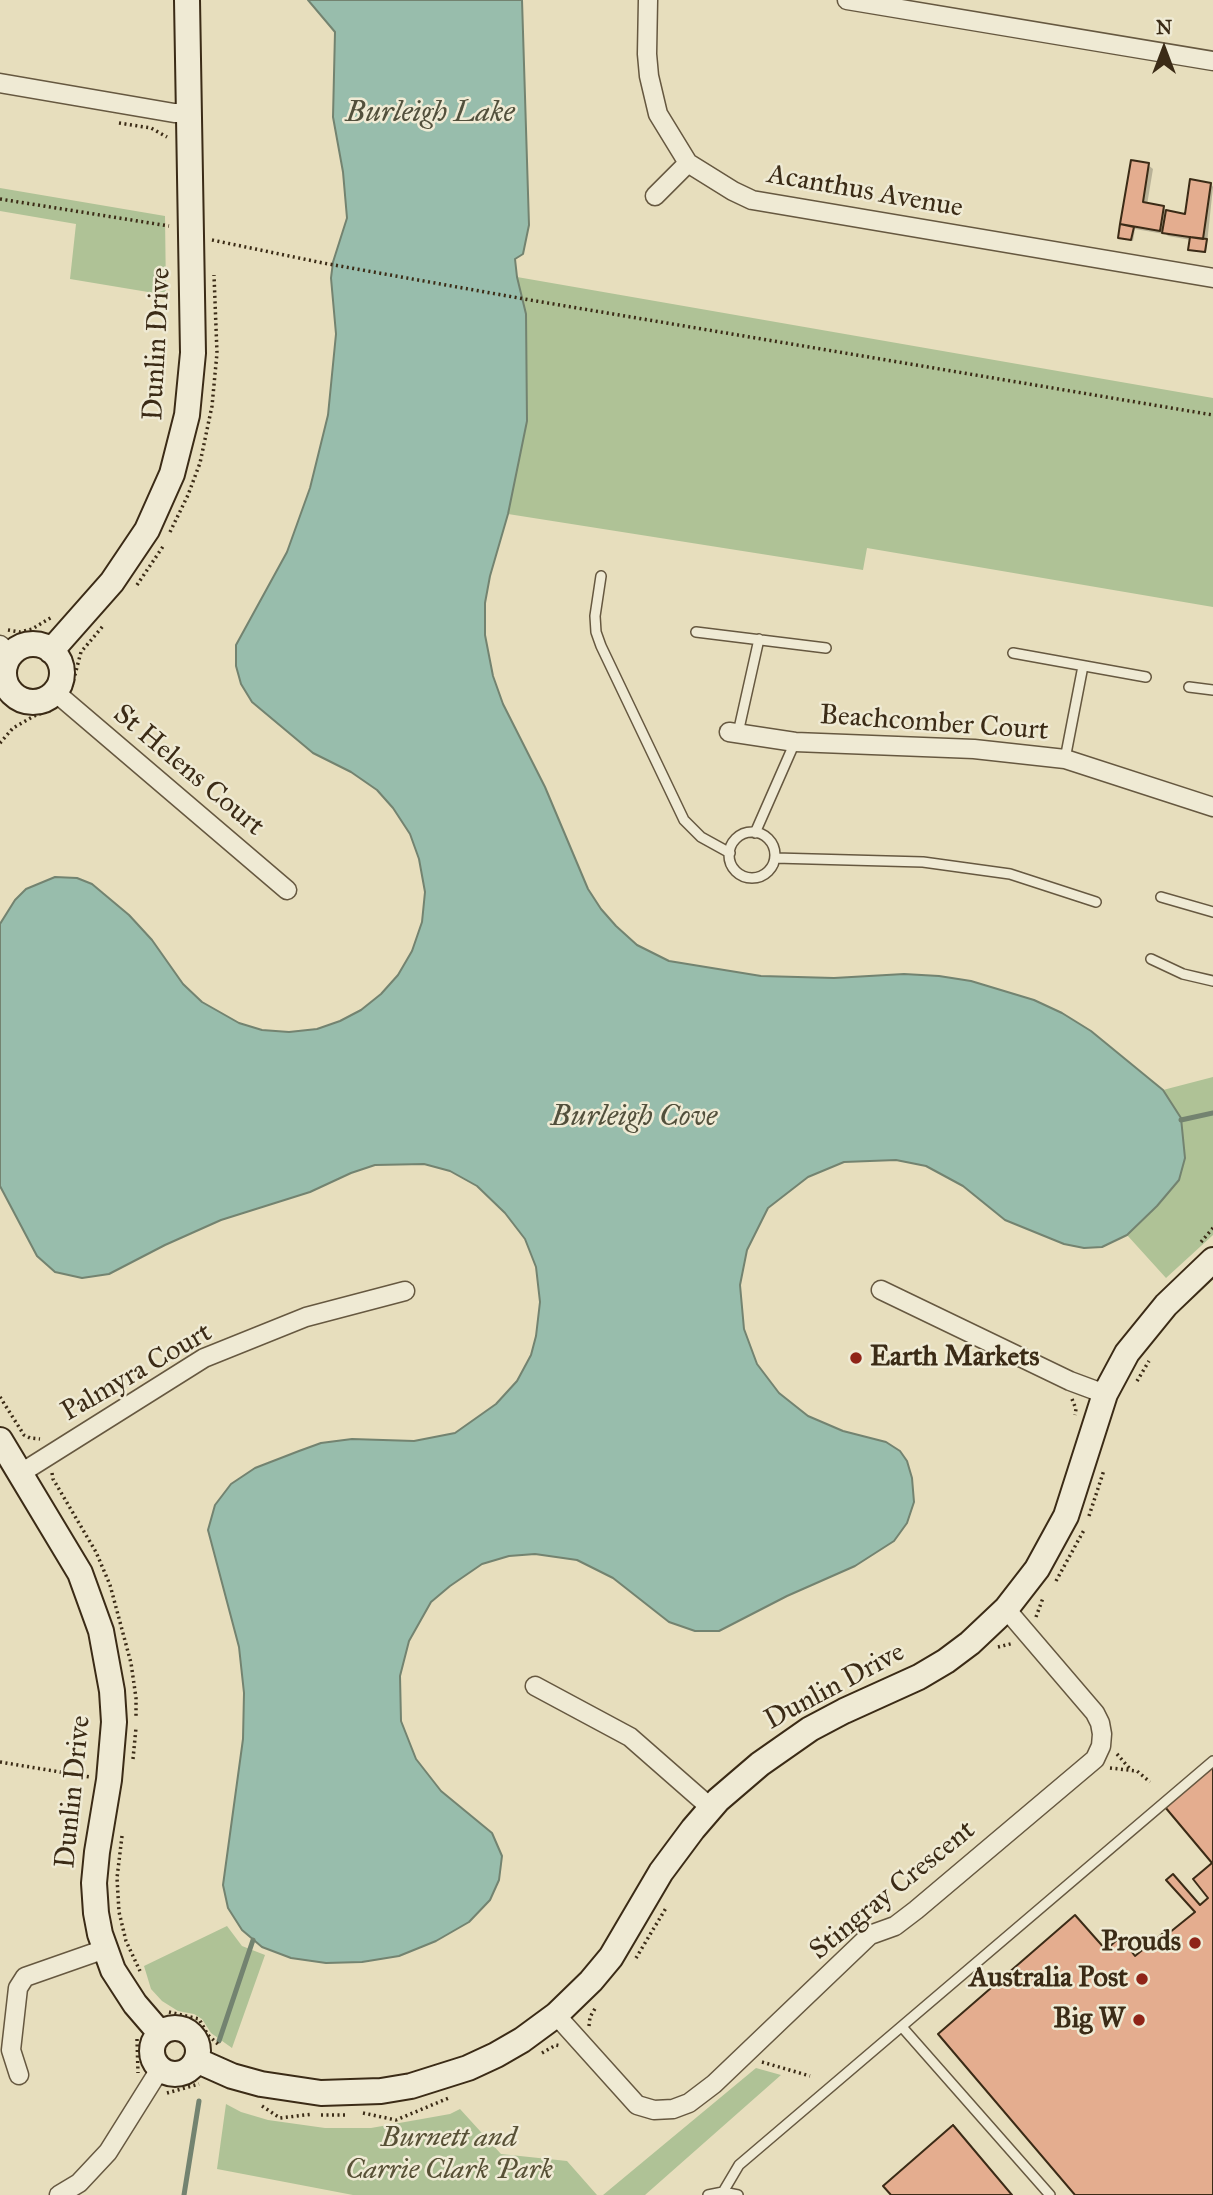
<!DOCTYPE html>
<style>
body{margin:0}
#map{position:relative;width:1213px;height:2195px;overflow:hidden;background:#e7debd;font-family:"IM FELL Great Primer",serif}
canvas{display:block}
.north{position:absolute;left:1129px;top:14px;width:70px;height:70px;-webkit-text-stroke:5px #efead4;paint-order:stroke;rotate:0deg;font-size:19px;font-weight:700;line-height:28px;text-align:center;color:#3b2b16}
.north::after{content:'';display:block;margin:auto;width:24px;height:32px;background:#3b2b16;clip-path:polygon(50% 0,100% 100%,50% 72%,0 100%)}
</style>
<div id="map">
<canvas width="1213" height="2195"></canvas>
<div class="north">N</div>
</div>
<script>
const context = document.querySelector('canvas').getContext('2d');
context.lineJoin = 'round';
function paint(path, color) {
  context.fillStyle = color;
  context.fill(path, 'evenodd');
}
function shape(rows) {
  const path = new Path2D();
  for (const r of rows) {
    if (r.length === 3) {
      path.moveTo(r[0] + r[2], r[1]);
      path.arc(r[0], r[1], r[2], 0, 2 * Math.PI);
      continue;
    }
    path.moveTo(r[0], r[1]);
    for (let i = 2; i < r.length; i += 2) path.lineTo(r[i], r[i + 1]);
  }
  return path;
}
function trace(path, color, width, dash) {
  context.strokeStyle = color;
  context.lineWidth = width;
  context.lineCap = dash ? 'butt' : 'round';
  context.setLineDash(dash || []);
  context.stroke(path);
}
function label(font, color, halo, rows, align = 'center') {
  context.font = font + ' "IM FELL Great Primer",serif';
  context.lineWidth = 5;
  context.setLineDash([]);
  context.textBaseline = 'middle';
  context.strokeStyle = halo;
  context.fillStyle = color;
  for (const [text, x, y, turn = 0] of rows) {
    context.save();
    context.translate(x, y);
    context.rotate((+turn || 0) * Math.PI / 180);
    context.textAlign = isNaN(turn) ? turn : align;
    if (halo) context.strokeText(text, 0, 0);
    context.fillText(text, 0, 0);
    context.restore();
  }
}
const green = shape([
 [0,188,165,216,166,295,70,279,76,224,0,211],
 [517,277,1213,398,1213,607,867,548,863,570,508,514,527,421,526,314],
 [1213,1077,1213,1235,1166,1278,1127,1235,1157,1206,1179,1180,1185,1158,1181,1119,1163,1090],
 [227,1926,242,1946,265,1955,232,2048,211,2033,202,2019,194,2014,178,2011,162,2001,151,1989,144,1966],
 [756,2068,781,2075,645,2195,603,2195],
 [226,2104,241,2112,268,2120,325,2128,371,2128,450,2114,460,2109,501,2154,567,2161,597,2195,353,2195,217,2169]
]);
const water = shape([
 [308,0,522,0,529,225,523,254,515,259,517,277,526,314,527,421,508,514,490,576,485,603,485,635,493,676,503,704,545,787,588,889,601,909,616,926,637,945,669,961,761,976,834,978,904,974,939,976,971,981,1034,1000,1062,1013,1091,1031,1163,1090,1181,1118,1185,1158,1179,1180,1157,1206,1127,1235,1102,1247,1084,1248,1064,1244,1005,1220,963,1186,926,1166,896,1160,844,1162,808,1177,768,1208,747,1250,740,1285,744,1329,757,1364,779,1393,808,1416,843,1431,886,1442,900,1451,907,1461,912,1478,914,1502,907,1523,894,1541,855,1566,787,1596,719,1631,695,1631,669,1622,613,1578,577,1560,535,1554,509,1556,482,1564,450,1586,431,1602,409,1641,400,1676,401,1721,416,1759,441,1791,492,1833,502,1856,499,1880,490,1900,469,1922,436,1941,399,1956,362,1962,326,1963,291,1958,262,1947,242,1930,228,1908,223,1885,243,1739,244,1693,239,1647,208,1530,215,1505,231,1484,255,1468,299,1451,321,1443,352,1439,414,1441,455,1433,496,1404,517,1381,531,1355,536,1336,540,1302,536,1267,525,1239,505,1213,477,1186,450,1171,424,1164,375,1165,351,1173,310,1192,221,1220,165,1245,109,1274,82,1278,55,1272,37,1256,0,1186,0,924,15,900,26,889,55,877,77,878,92,884,129,915,152,940,183,984,202,1002,239,1023,262,1030,289,1032,317,1029,340,1021,361,1010,381,994,398,975,412,951,422,922,425,892,419,859,410,834,393,808,377,790,351,772,313,753,252,702,241,684,236,666,236,645,287,552,310,488,328,415,336,334,331,278,333,262,347,218,343,172,333,117,335,32,308,0]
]);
const shadow = shape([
 [1132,162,1148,165,1153,169,1147,205,1163,207,1168,213,1186,216,1211,184,1213,187,1206,253,1192,251,1191,240,1168,236,1164,232,1164,234,1135,229,1133,241,1120,237]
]);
const stream = shape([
 [1181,1120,1213,1113],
 [219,2041,253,1940],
 [184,2195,199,2101]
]);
const building = shape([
 [1131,160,1149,163,1143,202,1164,206,1160,231,1120,224,1131,160],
 [1190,179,1211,183,1203,239,1162,233,1166,210,1185,214,1190,179],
 [1120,224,1134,227,1131,240,1118,238,1120,224],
 [1190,237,1207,239,1205,252,1188,250,1190,237],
 [1213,1767,1213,2195,1075,2195,938,2034,1075,1915,1106,1950,1120,1937,1135,1956,1167,1930,1169,1933,1195,1912,1166,1880,1173,1874,1200,1905,1208,1898,1193,1879,1212,1863,1165,1807,1213,1767],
 [953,2125,1012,2195,891,2195,883,2186,953,2125]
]);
const path = shape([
 [119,123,151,128,167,137],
 [0,199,169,226],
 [212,240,323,263,530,300,1213,415],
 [170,532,188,495,200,463,212,406,217,353,214,275],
 [137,585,164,545],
 [8,630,20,632,32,629,52,617],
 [72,686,81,652,103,626],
 [0,743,13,728,36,715,50,711],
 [1201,1242,1213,1228],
 [1137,1381,1149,1361],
 [0,1397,24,1435,30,1438,40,1439],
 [1072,1399,1076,1409,1075,1415],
 [52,1473,53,1479,96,1552,110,1585,131,1663,136,1698,136,1717],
 [1089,1516,1104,1470],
 [1056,1581,1084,1530],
 [1036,1617,1043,1598],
 [998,1647,1014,1643],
 [1117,1754,1130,1769],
 [133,1759,136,1728],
 [0,1762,90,1777],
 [1110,1768,1137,1771,1150,1782],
 [122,1836,117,1878,119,1912,126,1941,140,1971],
 [636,1958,666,1908],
 [169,2012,199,2019,208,2035,220,2046],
 [589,2026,590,2017,596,2007],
 [137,2039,138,2073],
 [542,2053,556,2045,561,2046],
 [762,2062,810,2076],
 [167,2093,199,2084],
 [262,2106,280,2118,313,2114],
 [363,2113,396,2120,451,2097],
 [321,2115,345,2115]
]);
const lane = shape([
 [601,576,595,616,596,632,601,646,684,820,701,837,730,853],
 [696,632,826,648],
 [1013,653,1146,677],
 [1189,687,1213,690],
 [738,733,759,639],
 [1065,759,1083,666],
 [752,855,23],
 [755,833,795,742],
 [775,858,923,862,1010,874,1096,902],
 [1161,897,1213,912],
 [1151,959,1183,974,1213,981],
 [902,2027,1050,2195],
 [723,2192,739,2165,1213,1761],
 [708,2195,723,2192,738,2195]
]);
const street = shape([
 [648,0,647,54,649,76,658,114,688,163,733,191,752,200,1213,278],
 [847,0,1213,61],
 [0,83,174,113,188,113],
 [655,196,688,163],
 [0,645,11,655],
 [55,692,287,890],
 [729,732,795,742,974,749,1065,759,1213,807],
 [881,1290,1070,1381,1105,1394],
 [21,1473,204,1358,306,1317,405,1291],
 [535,1686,630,1737,711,1808],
 [556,2015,637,2105,654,2110,673,2109,689,2103,714,2084,870,1935,895,1926,916,1910,1095,1759,1101,1746,1102,1734,1100,1723,1095,1713,1006,1609],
 [19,2075,11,2050,18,1988,25,1977,105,1949],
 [59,2195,79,2183,108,2152,160,2069]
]);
const secondary = shape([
 [33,673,29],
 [51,651,112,582,147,530,172,474,187,415,193,353,187,0],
 [0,1440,80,1573,101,1631,112,1691,114,1722,109,1780,97,1852,94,1883,96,1913,100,1934,113,1970,135,2004,160,2033],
 [175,2051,23],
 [196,2060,232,2076,261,2084,321,2093,381,2091,411,2086,468,2068,496,2055,522,2040,556,2015,591,1981,611,1957,661,1872,693,1829,718,1800,760,1764,810,1729,844,1711,919,1677,946,1661,970,1643,1006,1609,1037,1569,1066,1516,1105,1394,1127,1353,1166,1305,1213,1260]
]);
const markers = [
 [856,1358,7,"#8f2418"],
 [1195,1943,7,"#8f2418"],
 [1142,1979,7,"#8f2418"],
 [1139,2020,7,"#8f2418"]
];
const streetNames = [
 ["Acanthus Avenue",865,192,10],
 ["Dunlin Drive",158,344,-87],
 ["Beachcomber Court",934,724,4],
 ["St Helens Court",188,771,40],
 ["Palmyra Court",137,1373,-30],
 ["Dunlin Drive",835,1687,-28],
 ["Dunlin Drive",74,1792,-84],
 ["Stingray Crescent",893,1891,-39]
];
const poiNames = [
 ["Earth Markets",870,1358,"left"],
 ["Prouds",1181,1943],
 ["Australia Post",1128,1979],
 ["Big W",1125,2020]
];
const parkNames = [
 ["Burnett and",449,2139],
 ["Carrie Clark Park",449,2171]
];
const waterNames = [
 ["Burleigh Lake",430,114],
 ["Burleigh Cove",634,1118]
];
paint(green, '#afc296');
paint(water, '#98bdac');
trace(water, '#738370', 2);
paint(shadow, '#0003');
trace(stream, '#738370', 5);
paint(building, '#e4ad8f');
trace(building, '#3b2b16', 2);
trace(lane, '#665840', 12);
trace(street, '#665840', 21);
trace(secondary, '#3b2b16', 28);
trace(path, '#3b2b16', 3.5, [2, 3.5]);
trace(lane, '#efead4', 9);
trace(street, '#efead4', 18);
trace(secondary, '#efead4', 24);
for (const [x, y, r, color] of markers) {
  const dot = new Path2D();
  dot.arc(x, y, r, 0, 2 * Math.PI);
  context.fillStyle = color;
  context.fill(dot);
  trace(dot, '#efead4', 2.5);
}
label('28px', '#3b2b16', '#efead4', streetNames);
label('bold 28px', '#3b2b16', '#efead4', poiNames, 'right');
label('italic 28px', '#585136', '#efead4', parkNames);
label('italic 30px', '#52503c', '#efead4', waterNames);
</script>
